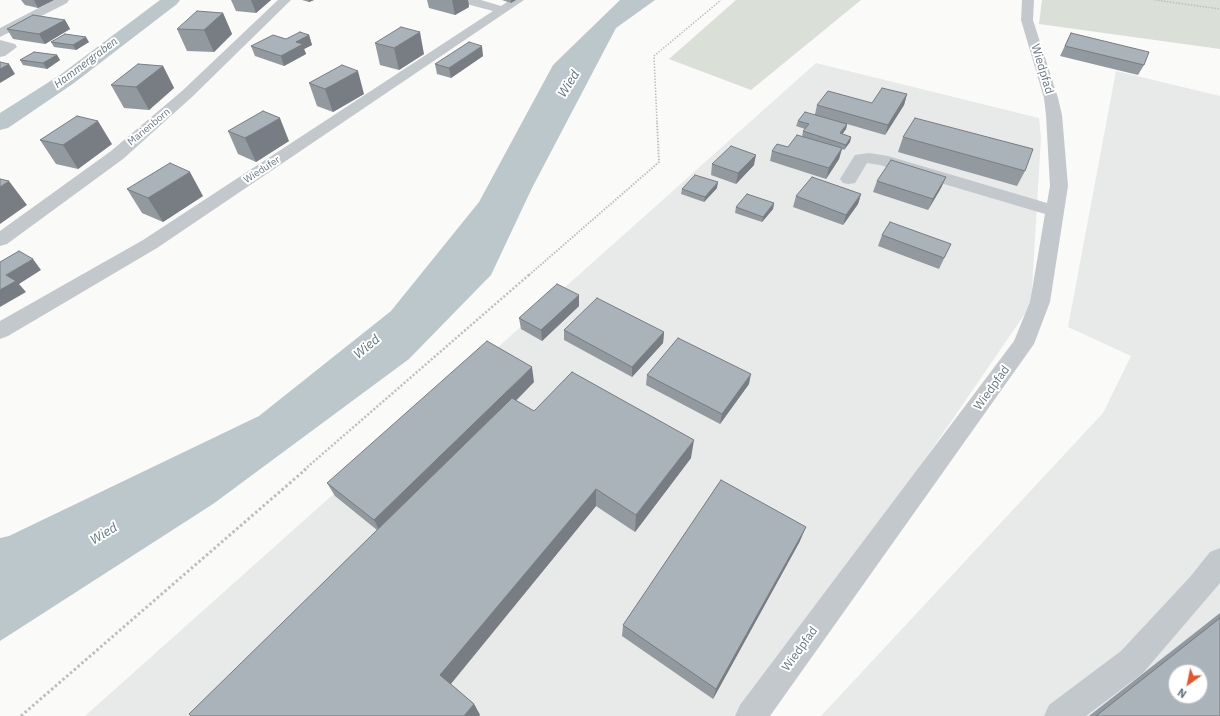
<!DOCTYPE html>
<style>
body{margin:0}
#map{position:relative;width:1220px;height:716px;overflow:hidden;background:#fafaf8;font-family:"IBM Plex Sans",sans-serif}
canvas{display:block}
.north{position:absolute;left:1168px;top:664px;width:40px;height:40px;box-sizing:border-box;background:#fff;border:1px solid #c1c8cd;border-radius:50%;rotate:213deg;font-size:11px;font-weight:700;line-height:16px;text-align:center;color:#657683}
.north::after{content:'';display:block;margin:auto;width:14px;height:18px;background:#e4572e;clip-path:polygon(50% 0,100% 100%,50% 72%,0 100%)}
</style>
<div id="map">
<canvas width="1220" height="716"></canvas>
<div class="north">N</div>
</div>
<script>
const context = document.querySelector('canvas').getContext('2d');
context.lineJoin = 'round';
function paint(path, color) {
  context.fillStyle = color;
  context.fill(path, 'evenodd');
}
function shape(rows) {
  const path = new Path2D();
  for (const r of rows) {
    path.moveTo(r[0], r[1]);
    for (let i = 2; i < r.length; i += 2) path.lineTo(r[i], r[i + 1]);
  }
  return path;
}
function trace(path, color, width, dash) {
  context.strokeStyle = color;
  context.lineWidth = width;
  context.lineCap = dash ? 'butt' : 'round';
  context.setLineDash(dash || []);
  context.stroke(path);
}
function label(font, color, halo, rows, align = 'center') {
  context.font = font + ' "IBM Plex Sans",sans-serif';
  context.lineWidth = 4;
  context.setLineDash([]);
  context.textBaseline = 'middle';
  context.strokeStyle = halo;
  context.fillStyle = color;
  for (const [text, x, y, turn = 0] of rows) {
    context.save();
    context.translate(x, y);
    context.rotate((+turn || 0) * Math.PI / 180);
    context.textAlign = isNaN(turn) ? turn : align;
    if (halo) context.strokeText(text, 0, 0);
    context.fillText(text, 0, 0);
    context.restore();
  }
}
const built = shape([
 [816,63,1039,118,1041,138,1031,305,749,716,85,716],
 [1116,71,1220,96,1220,716,821,716,1103,413,1131,356,1068,327],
 [1176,672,1200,672,1200,696,1176,696]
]);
const green = shape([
 [736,0,861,0,751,90,669,59],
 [1042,0,1220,0,1220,49,1039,24]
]);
const water = shape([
 [620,0,655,0,616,28,532,188,491,275,409,359,213,504,0,641,0,538,9,536,259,416,391,311,479,202,553,65]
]);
const canal = shape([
 [160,0,180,0,177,4,74,83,8,128,0,130,0,113,60,75,160,0]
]);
const pathFar3 = shape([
 [1155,0,1220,9],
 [657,122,654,56,721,0]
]);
const pathFar2 = shape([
 [529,275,659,162,657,121]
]);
const pathFar1 = shape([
 [304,470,530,274]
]);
const path = shape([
 [21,716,306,469]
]);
const minor = shape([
 [54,0,69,0,67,3,0,37,0,28,54,0],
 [278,0,291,0,192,97,123,159,7,244,0,246,0,231,111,151,182,91,278,0],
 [461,0,481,0,501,6,510,0,524,0,157,248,8,336,0,339,0,321,143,240,493,11,463,3,461,0],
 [1022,0,1034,0,1033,20,1058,98,1062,115,1068,186,1050,302,1034,344,770,716,735,716,740,705,1014,341,1030,302,1045,214,880,165,867,163,855,183,849,184,843,183,840,179,855,155,869,153,888,156,1047,203,1050,186,1046,115,1044,98,1021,20,1022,0],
 [0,40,15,44,17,47,5,56,0,57,0,40],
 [1220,548,1220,583,1143,673,1086,716,1044,716,1049,705,1121,651,1190,577,1210,552,1220,548]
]);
const wall = shape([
 [21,0,54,0,38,8,25,5],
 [231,0,271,0,256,13,236,11],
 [302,0,314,0,309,2],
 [427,0,468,0,469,7,455,15,429,8],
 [502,0,516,0,511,3],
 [223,13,232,34,214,52,187,51,177,29],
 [65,20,70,29,45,44,13,39,7,29],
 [1071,33,1144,65,1138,75,1060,56],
 [309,35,312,45,304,49,306,54,284,66,255,56,251,46],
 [51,42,89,42,76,50,54,47],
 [375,43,424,54,399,70,380,65],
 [57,55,60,60,47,69,23,65,20,60],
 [483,56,451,78,437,74,435,64],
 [163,66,174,88,149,110,124,108,111,85],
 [309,83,364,94,333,112,317,106],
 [907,94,904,105,885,135,847,124,846,129,842,134,851,137,850,142,844,150,842,149,839,159,826,179,770,161,772,151,788,147,802,137,803,131,805,129,796,126,798,121,815,114,817,105,872,103],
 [228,131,289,141,256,162,238,154],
 [903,137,1025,171,1017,186,898,152],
 [40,140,112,144,78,169,56,164],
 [712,164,754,165,736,184,711,175],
 [946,177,941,188,928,210,873,192,877,181],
 [717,188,704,202,681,194,682,189],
 [127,189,203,196,163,222,142,213],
 [861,194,858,204,843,225,793,207,796,196],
 [774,203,773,209,762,222,735,213,736,207],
 [882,235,951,244,939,269,878,246],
 [579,295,579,306,542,341,521,329,519,318],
 [564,330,664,332,663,343,632,377,564,340],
 [647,375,749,384,720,424,646,385],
 [534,382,516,401,534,411,691,458,635,532,596,506,451,684,474,704,480,715,191,716,377,530,335,496,327,483],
 [800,541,713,699,622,636,623,625],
 [1220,613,1220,716,1089,716]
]);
const shadedWall = shape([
 [34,0,54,0,38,8],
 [251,0,271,0,256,13],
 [308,0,314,0,309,2],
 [452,0,468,0,469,7,455,15],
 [511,0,516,0,511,3],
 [223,13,232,34,214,52,204,30],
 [65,20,70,29,45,44,39,34],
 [420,32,424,54,399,70,394,48],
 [309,35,312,45,304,49,306,54,284,66,281,56,296,42],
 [86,37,89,42,76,50,73,45],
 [482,46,483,56,451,78,449,68],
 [57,55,60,60,47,69,43,63],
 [9,64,15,74,0,83,0,69],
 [163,66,174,88,149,110,136,87],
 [358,71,364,94,333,112,325,89],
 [907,94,904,105,885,135,888,125],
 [280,118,289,141,256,162,245,138],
 [98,121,112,144,78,169,63,145],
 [847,124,846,129,839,139,840,133],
 [851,137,850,142,844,150,846,145],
 [842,148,839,159,826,179,829,168],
 [756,155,754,165,736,184,738,173],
 [190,172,203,196,163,222,148,198],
 [946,177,941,188,928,210,933,199],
 [9,181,27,205,0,224,0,187],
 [718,182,717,188,704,202,705,197],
 [861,194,858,204,843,225,846,215],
 [774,203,773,209,762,222,763,217],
 [33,259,41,270,19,284,26,292,0,307,0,290,6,275],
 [579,295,579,306,542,341,541,330],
 [664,332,663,343,632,377,632,367],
 [532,367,534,382,381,533,374,520],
 [751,374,749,384,720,424,722,414],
 [694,440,691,458,635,532,636,515],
 [596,489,596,506,448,687,440,675],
 [806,527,800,541,713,699,716,689],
 [474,704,480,715,479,716,464,716]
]);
const building = shape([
 [197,11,223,13,204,30,177,29,197,11],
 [33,15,65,20,39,34,7,29,33,15],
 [401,27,420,32,394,48,375,43,401,27],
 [300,32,309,35,296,42,303,44,281,56,251,46,273,35,286,39,300,32],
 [1071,33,1149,52,1144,65,1065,46,1071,33],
 [65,34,86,37,73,45,51,42,65,34],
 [469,42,482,46,449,68,435,64,469,42],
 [34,52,57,55,43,63,20,60,34,52],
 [0,62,9,64,0,69,0,62],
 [138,64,163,66,136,87,111,85,138,64],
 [342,65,358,71,325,89,309,83,342,65],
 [882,88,907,94,888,125,817,105,828,91,872,103,882,88],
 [263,111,280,118,245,138,228,131,263,111],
 [805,112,847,124,840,133,851,137,846,145,803,131,809,124,798,121,805,112],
 [77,116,98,121,63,145,40,140,77,116],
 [915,118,1033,149,1025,171,903,137,915,118],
 [797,135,842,148,829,168,772,151,777,144,788,147,797,135],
 [731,146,756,155,738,173,712,164,731,146],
 [891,160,946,177,933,199,877,181,891,160],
 [170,163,190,172,148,198,127,189,170,163],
 [695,175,718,182,705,197,682,189,695,175],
 [812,177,861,194,846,215,796,196,812,177],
 [0,179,9,181,0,187,0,179],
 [747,194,774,203,763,217,736,207,747,194],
 [890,222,951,244,944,258,882,235,890,222],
 [19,251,33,259,6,275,16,281,0,290,0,262,19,251],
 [557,284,579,295,541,330,519,318,557,284],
 [597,298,664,332,632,367,564,330,597,298],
 [678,338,751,374,722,414,647,375,678,338],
 [487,341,532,367,374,520,327,483,487,341],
 [572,372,694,440,636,515,596,489,440,675,474,704,464,716,191,716,189,714,512,398,534,411,572,372],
 [721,480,806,527,716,689,623,625,721,480],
 [1220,618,1220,716,1096,716,1220,618],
 [1176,672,1200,672,1200,696,1176,696,1176,672]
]);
const farStreetnames = [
 ["Marienborn",149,127,-40],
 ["Wiedufer",262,170,-33]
];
const farWaternames = [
 ["Hammergraben",86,63,-37]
];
const streetNames = [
 ["Wiedpfad",1042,69,73],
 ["Wiedpfad",992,388,-54],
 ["Wiedpfad",800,649,-54]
];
const waterNames = [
 ["Wied",569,84,-58],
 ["Wied",367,347,-40],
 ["Wied",104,534,-31]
];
paint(built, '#e8e9e9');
paint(green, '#dadfd7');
paint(water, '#bbc7cb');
paint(canal, '#bbc7cb');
trace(pathFar3, '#bbbfc2', 1.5, [1.5, 1.5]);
trace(pathFar2, '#bbbfc2', 2, [1.5, 1.5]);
trace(pathFar1, '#bbbfc2', 2.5, [2, 2]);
trace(path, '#bbbfc2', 3, [2.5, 2.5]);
paint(minor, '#c3c8cc');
paint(wall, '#929a9f');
paint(shadedWall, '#777d82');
paint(building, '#aab3b9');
trace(building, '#777d82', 1);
label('10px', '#657683', '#fff', farStreetnames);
label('italic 11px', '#60757c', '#fff', farWaternames);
label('12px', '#657683', '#fff', streetNames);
label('italic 13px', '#60757c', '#fff', waterNames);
</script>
